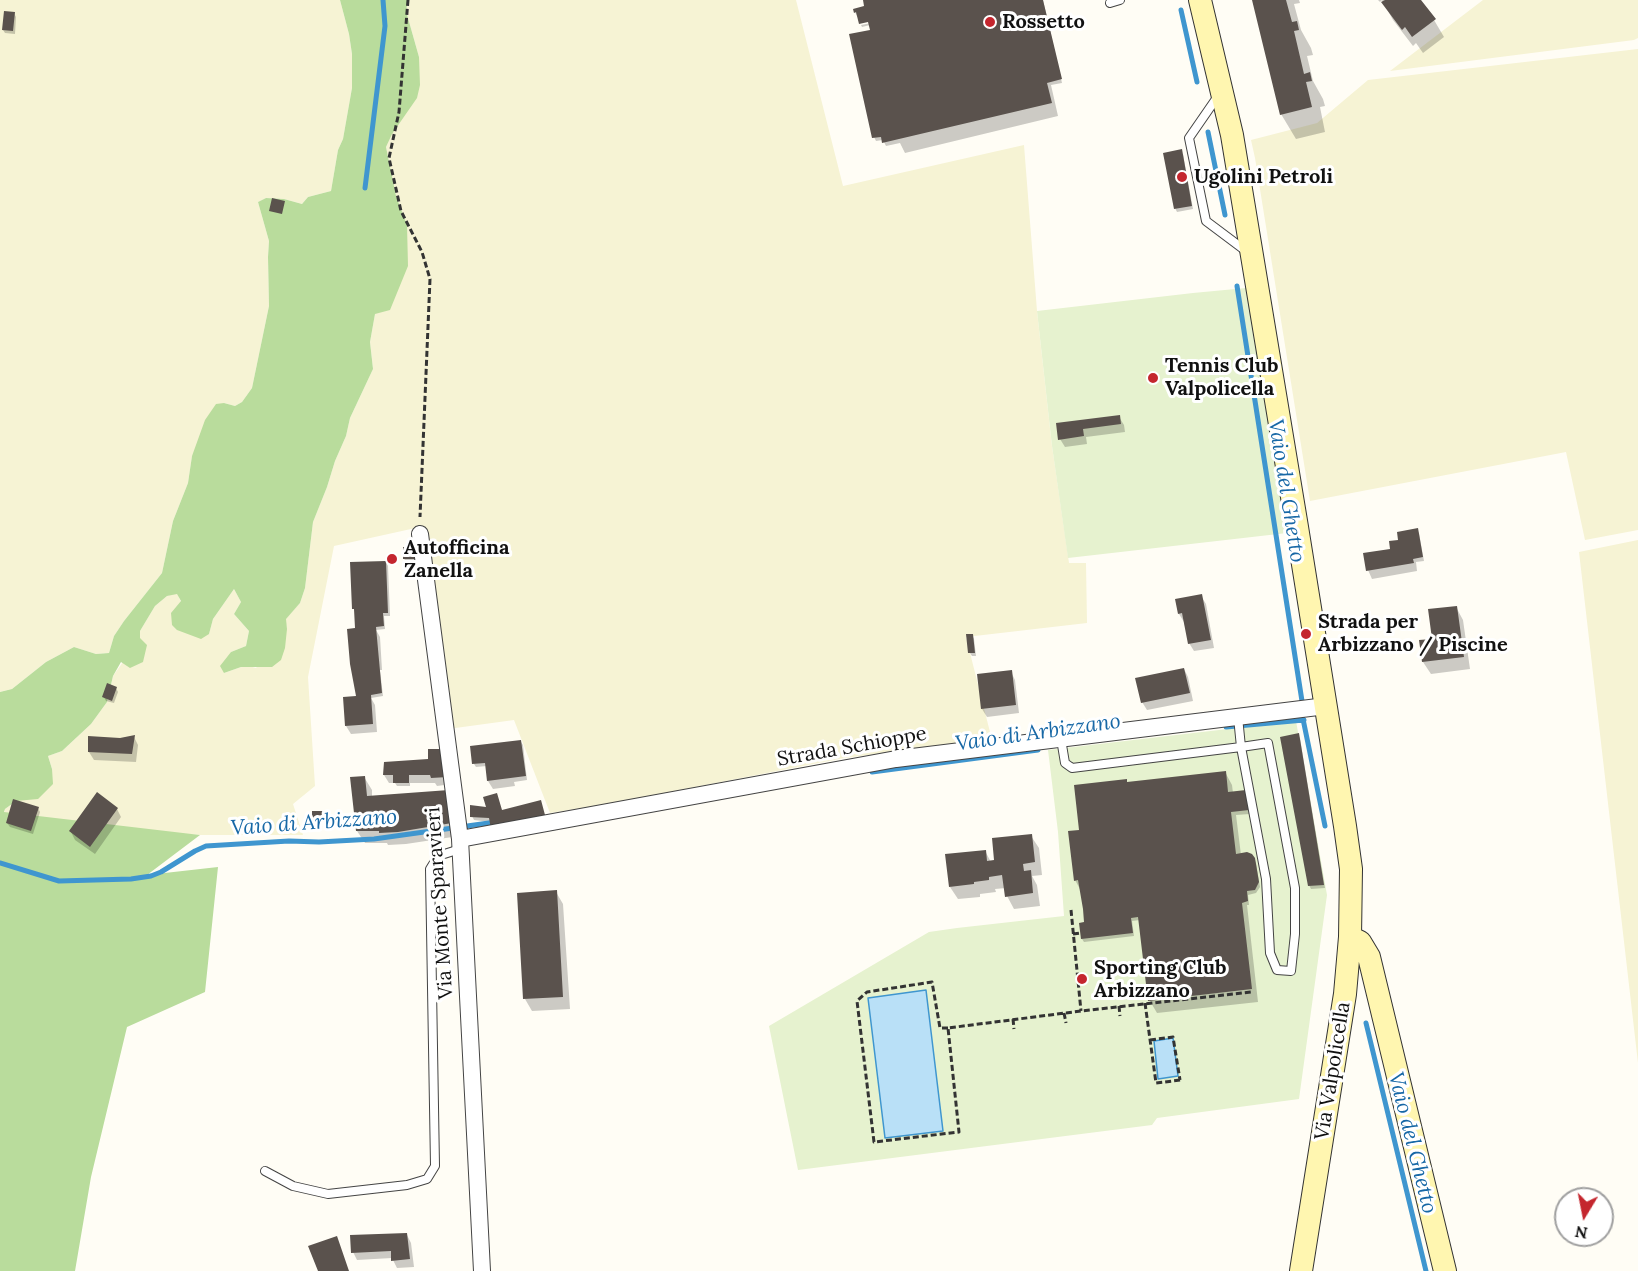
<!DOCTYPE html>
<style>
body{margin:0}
#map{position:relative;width:1638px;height:1271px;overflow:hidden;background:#fffdf5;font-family:Lora,serif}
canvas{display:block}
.north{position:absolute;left:1554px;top:1187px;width:60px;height:60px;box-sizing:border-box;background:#fff;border:2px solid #a0a0a0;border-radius:50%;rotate:190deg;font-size:16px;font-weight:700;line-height:24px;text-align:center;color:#111}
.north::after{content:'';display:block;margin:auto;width:21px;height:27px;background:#c4262e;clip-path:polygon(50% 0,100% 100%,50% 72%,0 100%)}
</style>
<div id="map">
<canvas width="1638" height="1271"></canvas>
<div class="north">N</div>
</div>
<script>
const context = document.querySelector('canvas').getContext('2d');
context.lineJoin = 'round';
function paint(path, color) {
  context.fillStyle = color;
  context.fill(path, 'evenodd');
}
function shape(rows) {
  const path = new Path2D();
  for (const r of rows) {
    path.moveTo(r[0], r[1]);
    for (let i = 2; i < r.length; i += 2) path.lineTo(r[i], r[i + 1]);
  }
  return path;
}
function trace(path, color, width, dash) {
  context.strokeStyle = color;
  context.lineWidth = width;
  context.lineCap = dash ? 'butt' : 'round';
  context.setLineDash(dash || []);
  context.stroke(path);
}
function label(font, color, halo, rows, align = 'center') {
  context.font = font + ' Lora,serif';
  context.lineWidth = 6;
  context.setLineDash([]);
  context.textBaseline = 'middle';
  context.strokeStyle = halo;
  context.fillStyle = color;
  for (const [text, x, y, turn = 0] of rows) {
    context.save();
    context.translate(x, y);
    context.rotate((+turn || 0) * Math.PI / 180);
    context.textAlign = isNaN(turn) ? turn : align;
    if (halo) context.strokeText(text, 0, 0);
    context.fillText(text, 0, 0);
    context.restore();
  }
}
const farmland = shape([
 [0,0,340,0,349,34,352,54,352,88,343,139,338,150,331,191,308,197,302,204,284,199,266,198,258,202,269,241,268,257,269,306,252,388,242,402,235,406,224,403,192,456,188,483,173,521,162,573,124,621,114,636,109,653,96,654,74,647,46,662,12,689,0,692],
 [408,0,796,0,843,186,1024,145,1037,311,1052,446,1069,563,1086,563,1087,623,966,637,992,740,844,758,613,803,550,813,514,720,448,729,420,527,334,546,308,677,315,786,293,804,303,835,200,835,2,821,5,809,16,801,52,769,48,756,62,751,91,724,107,702,113,676,140,638,140,631,155,606,167,596,177,593,181,602,209,634,213,619,234,589,241,602,234,614,249,631,246,646,231,652,224,673,241,667,249,666,256,668,287,629,285,619,300,603,305,588,313,522,327,487,335,461,346,436,350,418,373,369,370,342,375,314,407,225,396,196,386,147,419,57,406,11],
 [1483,0,1638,0,1638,38,1634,40,1390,71],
 [1638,49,1638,530,1585,540,1566,452,1310,501,1255,158,1251,140,1317,123,1368,80],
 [1638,540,1638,1063,1579,552]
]);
const forest = shape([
 [340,0,408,0,406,11,419,57,420,85,417,98,392,134,386,147,396,196,407,225,408,266,390,310,375,314,370,342,373,369,350,418,346,436,335,461,327,487,313,522,305,588,300,603,286,619,287,629,285,648,281,660,272,667,241,667,224,673,220,666,231,652,246,646,249,631,234,614,241,602,234,589,213,619,209,634,201,639,177,630,172,625,171,613,181,601,177,594,167,596,155,606,140,631,140,638,147,645,143,662,130,668,121,662,113,676,107,702,91,724,62,751,48,756,52,769,53,784,38,799,16,801,5,809,4,812,200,835,147,875,218,867,205,992,127,1027,91,1177,75,1271,0,1271,0,692,12,689,46,662,74,647,96,654,109,653,114,636,124,621,162,573,173,521,188,483,192,456,205,420,216,404,224,403,235,406,242,402,252,388,269,306,268,257,269,241,258,202,266,198,284,199,302,204,308,197,331,191,338,150,343,139,352,88,352,54,349,34]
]);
const pitch = shape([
 [1246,288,1287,533,1068,558,1052,446,1037,311,1193,293],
 [1296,721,1327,895,1299,1099,1157,1118,1152,1125,798,1170,769,1026,929,932,957,928,1064,916,1058,832,1048,750]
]);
const water = shape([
 [926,990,943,1131,885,1138,868,998,926,990],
 [1173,1038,1178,1076,1158,1079,1154,1041,1173,1038]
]);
const shadow = shape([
 [871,0,1043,0,1062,83,1051,85,1058,116,905,153,900,143,886,146,883,140,876,141,874,137,872,31,870,25,862,27,861,25,876,22,857,16,855,12,866,7],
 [1253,0,1299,0,1300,3,1294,4,1301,30,1311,48,1313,55,1307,56,1313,81,1323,99,1325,106,1320,107,1325,132,1296,139,1281,114],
 [1378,0,1419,0,1434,20,1444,37,1423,53,1416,43,1413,46,1393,20,1382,0,1380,2],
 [14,13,16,17,15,34,5,33,3,30],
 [1183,154,1193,209,1177,212,1175,208],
 [1119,417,1124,425,1125,432,1086,437,1087,444,1065,447,1060,439,1058,425],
 [1417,530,1419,533,1424,561,1416,562,1417,571,1372,579,1368,570,1400,541],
 [416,552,416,562,407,562,404,559],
 [386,562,388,566,390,616,384,616,385,629,376,630,380,637,382,670,380,670,383,696,371,698,375,705,377,732,351,734,346,726,357,698,357,630,355,612,354,609,352,563],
 [1201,596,1206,604,1214,648,1194,651,1189,643,1184,622,1179,614,1177,600],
 [1456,607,1463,620,1470,669,1431,674,1423,662,1421,641,1434,640],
 [972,635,974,639,976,656,972,656,970,653],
 [1184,669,1188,677,1193,701,1147,710,1142,702],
 [1011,672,1015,680,1019,713,987,717,982,709],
 [116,688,118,692,114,703,106,701,104,697],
 [1298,735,1300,738,1325,888,1311,889,1309,885],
 [134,737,138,745,136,762,94,760,89,752,120,739],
 [521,742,523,745,527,780,514,782,515,786,493,789,488,781,487,766,476,767,474,764,472,748],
 [430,761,452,784,437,786,435,783,410,783,410,786,397,786,395,783,389,783,384,775],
 [1225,772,1232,785,1233,793,1245,792,1250,814,1236,815,1241,855,1254,859,1256,863,1260,887,1256,893,1248,895,1249,905,1247,905,1258,1002,1157,1013,1150,1001,1140,920,1132,921,1134,936,1084,942,1082,939,1086,924,1081,891,1075,880,1080,832,1128,784],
 [364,777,372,790,372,798,449,792,459,836,406,844,388,845,387,843,365,843,357,831],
 [497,795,502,812,491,822,474,820,472,816,488,808],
 [38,808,40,812,33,834,10,827,7,823],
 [117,809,121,817,95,854,75,840,71,832],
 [327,813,330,816,329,821,315,821,313,817],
 [1031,836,1039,848,1042,875,1032,876,1037,885,1040,906,1014,909,1007,896,1006,888,995,889,996,892,980,894,980,897,958,899,950,887,985,851,991,862,996,861],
 [556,892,563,904,570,1009,532,1011,525,999],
 [407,1235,411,1243,414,1267,397,1268,392,1258,357,1260,353,1252]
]);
const stream = shape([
 [1181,10,1197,82],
 [1208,132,1225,215],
 [365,188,385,26,383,0],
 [1237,286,1302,701],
 [1303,719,1325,826],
 [1226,727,1304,720],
 [872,772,1038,750],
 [0,863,59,881,131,879,151,876,161,872,195,851,206,846,289,841,319,842,374,839,496,822],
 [1366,1023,1426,1271]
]);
const building = shape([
 [863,0,1043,0,1062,79,1047,83,1052,103,882,143,881,137,872,138,849,34,870,30,868,22,859,24,856,12,854,13,853,9,864,6],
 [1252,0,1286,0,1292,22,1297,21,1299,30,1294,31,1304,74,1310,72,1312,81,1306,82,1312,107,1280,115],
 [1385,0,1421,0,1436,19,1412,37,1405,27,1402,30,1381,2],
 [4,11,15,12,13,31,2,30],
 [1182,149,1192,206,1174,209,1163,153],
 [272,198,285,201,282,214,269,211],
 [1120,415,1121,424,1083,429,1084,436,1058,440,1056,423],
 [1418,528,1423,557,1413,559,1414,563,1366,571,1363,553,1390,549,1389,541,1398,540,1397,532],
 [403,547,415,547,415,559,403,559],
 [386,561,388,613,383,613,384,626,376,627,382,693,371,695,373,724,345,726,343,697,356,696,350,664,347,629,355,628,354,609,352,609,350,562],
 [1202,594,1211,640,1188,644,1182,613,1178,614,1175,599],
 [1457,606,1464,657,1422,662,1419,640,1432,639,1428,609],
 [966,634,973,634,975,653,968,653],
 [1184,668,1190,693,1141,703,1135,678],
 [1012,670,1016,705,981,709,977,674],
 [107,683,117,687,112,701,102,697],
 [1299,733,1324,885,1308,886,1280,737],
 [135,735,132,754,88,752,88,736,120,738],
 [521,740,526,776,487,781,485,763,472,764,470,746],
 [428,749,446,749,448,777,431,778,430,775,409,775,409,783,393,783,393,775,383,775,384,762,428,759],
 [1226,771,1228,792,1246,790,1249,810,1231,812,1236,854,1247,852,1252,854,1255,858,1259,882,1255,890,1247,891,1248,901,1242,903,1252,989,1148,1001,1138,917,1131,918,1133,933,1081,939,1079,923,1084,922,1083,909,1078,880,1074,881,1068,831,1079,830,1074,785,1127,779,1127,782],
 [365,776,367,796,449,790,452,823,398,832,379,833,379,831,356,831,350,777],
 [97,792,118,808,90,847,69,831],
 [497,793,502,810,541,800,545,815,491,829,489,818,470,817,470,805,486,807,483,797],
 [13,799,39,807,31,831,6,823],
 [312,811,328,811,328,818,312,818],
 [1032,834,1035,862,1023,864,1024,871,1031,870,1033,893,1005,897,1002,875,989,877,989,880,974,882,974,884,949,887,945,854,986,850,987,861,994,860,992,838],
 [557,890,563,997,523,999,517,893],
 [407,1233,410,1259,391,1261,391,1251,351,1253,350,1235],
 [337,1236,349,1271,318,1271,308,1246]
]);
const path = shape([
 [408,0,399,112,389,158,401,211,422,252,430,279,420,517],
 [1071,910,1081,1011],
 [1073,934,1080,933],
 [1145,1003,1156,1083,1181,1080],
 [1119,1006,1120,1016],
 [1064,1013,1066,1023],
 [1013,1019,1014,1029],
 [948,1028,940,1028,932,982,867,992,857,1001,874,1142,959,1132,948,1028,1081,1011,1251,992],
 [1150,1040,1173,1037,1180,1080]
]);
const lane = shape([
 [1110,3,1120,0],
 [1218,96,1189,138,1206,221,1246,251],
 [1061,739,1065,763,1072,768,1241,747,1266,879,1270,953,1277,970,1291,971,1295,934,1295,888,1268,743,1241,747,1238,717],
 [265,1171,293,1186,328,1194,407,1185,427,1179,435,1166,430,869,438,856,460,849]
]);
const street = shape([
 [420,534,460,839,482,1271],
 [460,839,896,759,1326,706]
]);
const secondary = shape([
 [1200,0,1232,135,1297,527,1345,826,1351,869,1350,937,1345,994,1301,1271],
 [1350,937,1360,942,1369,957,1445,1271]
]);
const markers = [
 [990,22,6,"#c4262e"],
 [1182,177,6,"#c4262e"],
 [1153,378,6,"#c4262e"],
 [392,559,6,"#c4262e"],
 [1306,634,6,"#c4262e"],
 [1082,979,6,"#c4262e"]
];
const poiNames = [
 ["Rossetto",1002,22],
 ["Ugolini Petroli",1194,177],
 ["Tennis Club",1165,366],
 ["Valpolicella",1165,389],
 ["Autofficina",404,548],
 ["Zanella",404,571],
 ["Strada per",1318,622],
 ["Arbizzano / Piscine",1318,645],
 ["Sporting Club",1094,968],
 ["Arbizzano",1094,991]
];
const streetNames = [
 ["Strada Schioppe",852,747,-10],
 ["Via Monte Sparavieri",440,903,-94],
 ["Via Valpolicella",1333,1071,-81]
];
const waterNames = [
 ["Vaio del Ghetto",1286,491,81],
 ["Vaio di Arbizzano",1038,733,-8],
 ["Vaio di Arbizzano",314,823,-4],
 ["Vaio del Ghetto",1412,1143,76]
];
paint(farmland, '#f6f3d4');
paint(forest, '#b9dc9c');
paint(pitch, '#e6f2cf');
paint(water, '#b9e0f7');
trace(water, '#3f96cf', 1.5);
paint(shadow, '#0003');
trace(stream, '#3f96cf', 5);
paint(building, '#5a524d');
trace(lane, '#444', 10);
trace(street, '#444', 18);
trace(secondary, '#333', 24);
trace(path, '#333', 3, [6, 3]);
trace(lane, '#fff', 8);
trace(street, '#fff', 16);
trace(secondary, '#fff6b0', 22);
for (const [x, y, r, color] of markers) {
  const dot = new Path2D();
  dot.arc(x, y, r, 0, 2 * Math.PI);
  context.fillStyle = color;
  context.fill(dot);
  trace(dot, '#fff', 2);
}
label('bold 20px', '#111', '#fff', poiNames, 'left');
label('20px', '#111', '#fff', streetNames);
label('italic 21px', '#1768a6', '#fff', waterNames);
</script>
